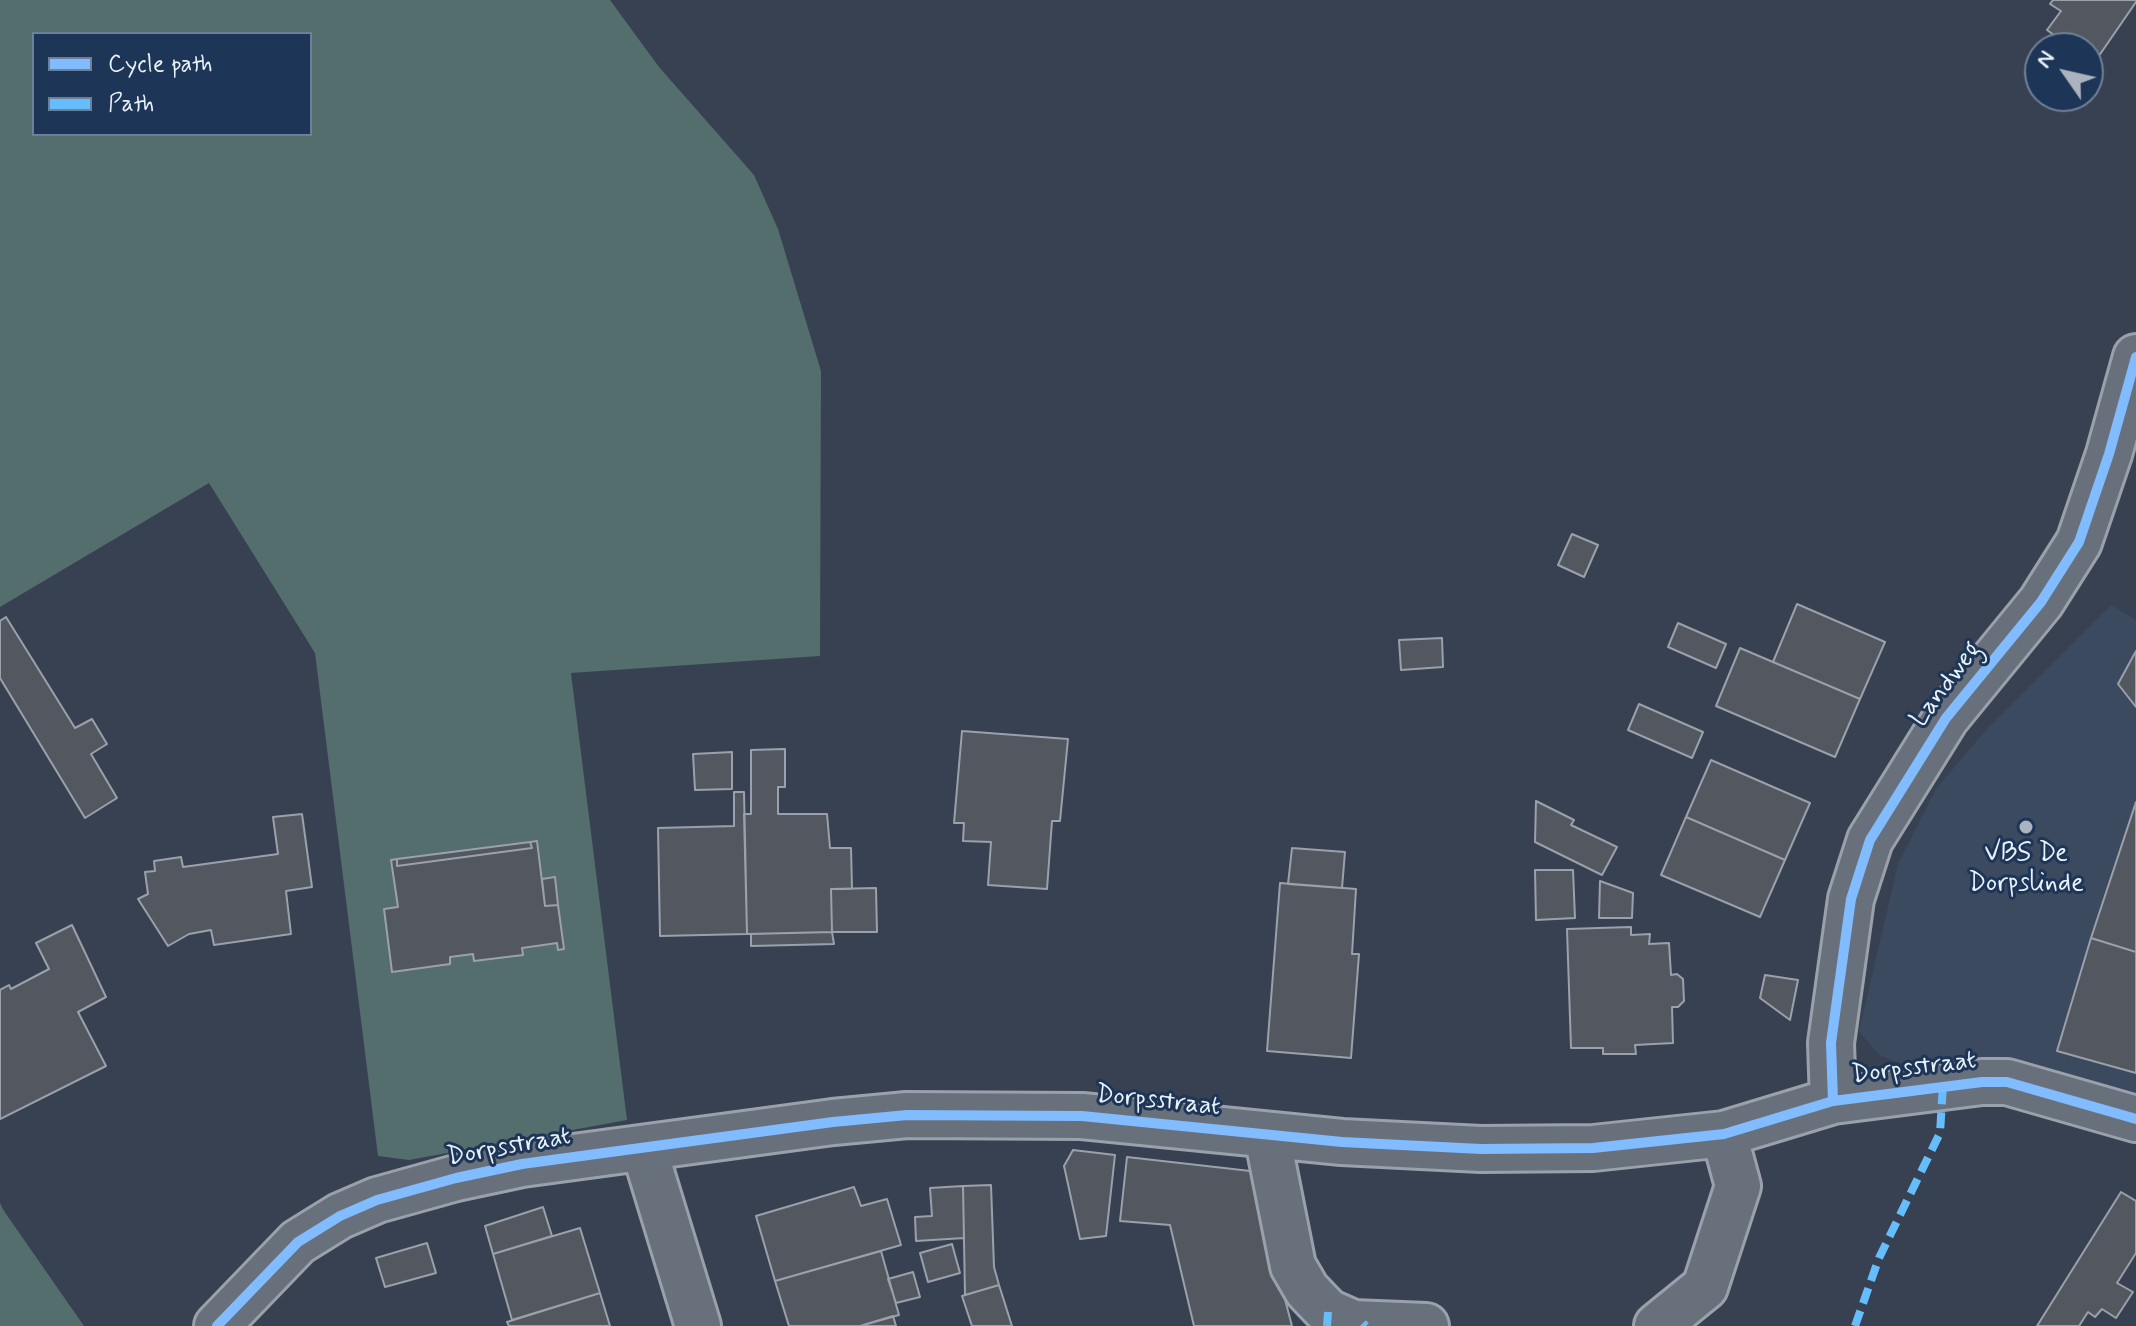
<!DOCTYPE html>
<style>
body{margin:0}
#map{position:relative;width:2136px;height:1326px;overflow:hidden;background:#374151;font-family:Mynerve,sans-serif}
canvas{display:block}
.legend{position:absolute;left:32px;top:32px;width:280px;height:104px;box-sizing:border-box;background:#1d3557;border:2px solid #6e8097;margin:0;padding:10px 14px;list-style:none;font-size:24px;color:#e8f1f8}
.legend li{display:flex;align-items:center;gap:16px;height:40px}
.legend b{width:40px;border:2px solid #6e8097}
.north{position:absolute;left:2024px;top:32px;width:80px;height:80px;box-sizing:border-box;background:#1d3557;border:2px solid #6e8097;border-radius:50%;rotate:304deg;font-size:22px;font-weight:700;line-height:32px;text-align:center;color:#e8f1f8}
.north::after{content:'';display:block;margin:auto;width:28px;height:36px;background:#aab3be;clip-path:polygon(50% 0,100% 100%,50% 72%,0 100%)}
</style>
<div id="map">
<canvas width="2136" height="1326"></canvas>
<ul class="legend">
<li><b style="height:10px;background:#80bcff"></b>Cycle path</li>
<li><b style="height:10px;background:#66bdfb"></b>Path</li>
</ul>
<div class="north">N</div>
</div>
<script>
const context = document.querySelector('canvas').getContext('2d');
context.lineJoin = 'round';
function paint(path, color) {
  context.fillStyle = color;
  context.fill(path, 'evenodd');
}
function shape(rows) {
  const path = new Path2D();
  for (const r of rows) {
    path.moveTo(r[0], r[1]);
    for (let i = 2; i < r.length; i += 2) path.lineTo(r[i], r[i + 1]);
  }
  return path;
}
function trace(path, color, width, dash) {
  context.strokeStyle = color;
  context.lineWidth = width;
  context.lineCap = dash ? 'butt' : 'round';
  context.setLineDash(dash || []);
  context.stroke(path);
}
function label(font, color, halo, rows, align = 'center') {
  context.font = font + ' Mynerve,sans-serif';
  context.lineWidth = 6;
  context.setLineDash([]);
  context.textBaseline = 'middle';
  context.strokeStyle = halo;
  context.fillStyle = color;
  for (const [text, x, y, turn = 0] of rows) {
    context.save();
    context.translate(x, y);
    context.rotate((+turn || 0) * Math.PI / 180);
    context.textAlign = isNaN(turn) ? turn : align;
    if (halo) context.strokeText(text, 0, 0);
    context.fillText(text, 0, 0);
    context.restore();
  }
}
const built = shape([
 [2111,605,2136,620,2136,1102,1962,1059,1903,1064,1879,1055,1859,1031,1898,864,1936,789,1986,730]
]);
const green = shape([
 [0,0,610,0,659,67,754,175,778,229,821,371,820,656,571,673,627,1120,409,1160,378,1156,315,653,209,483,0,607],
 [34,34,310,34,310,134,34,134],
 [0,1203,4,1211,84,1326,0,1326]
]);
const building = shape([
 [2053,0,2136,0,2136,2,2094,63,2088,59,2088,48,2072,48,2047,30,2061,11,2050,4,2053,0],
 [1572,534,1598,545,1584,577,1558,565,1572,534],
 [1797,604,1885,642,1860,699,1773,662,1797,604],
 [6,617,75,728,92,719,107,744,91,754,117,798,85,818,0,678,0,621,6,617],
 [1678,623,1726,644,1716,668,1668,647,1678,623],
 [1442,638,1443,667,1401,670,1399,640,1442,638],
 [1740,648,1860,699,1835,757,1716,706,1740,648],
 [2136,651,2136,707,2118,684,2136,651],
 [1639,704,1703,732,1692,758,1628,730,1639,704],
 [962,731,1068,739,1060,821,1052,821,1047,889,988,885,991,842,963,841,964,823,954,823,962,731],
 [785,749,785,787,778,787,778,814,827,814,830,848,851,848,852,889,831,889,832,932,747,934,744,814,751,814,751,750,785,749],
 [732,752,732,789,695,790,693,754,732,752],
 [1711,760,1810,803,1785,860,1686,817,1711,760],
 [734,792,744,792,747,934,660,936,658,828,734,826,734,792],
 [1536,801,1574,820,1571,825,1617,847,1602,875,1535,842,1536,801],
 [2136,802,2136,952,2091,938,2136,802],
 [302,814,312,887,286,891,291,934,214,945,211,930,189,934,168,946,138,899,148,894,145,872,155,871,154,861,181,857,183,867,278,854,273,817,302,814],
 [1686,817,1785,860,1760,917,1661,875,1686,817],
 [537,841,545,906,558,905,564,949,558,950,557,943,522,948,523,955,474,961,473,954,450,957,450,964,392,972,384,909,398,907,391,860,397,859,397,866,532,848,530,842,537,841],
 [530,842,532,848,397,866,397,859,530,842],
 [1292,848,1345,852,1342,888,1288,884,1292,848],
 [1535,870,1573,870,1575,918,1536,920,1535,870],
 [555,877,558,905,545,906,542,879,555,877],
 [1600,881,1633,893,1632,918,1599,918,1600,881],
 [1280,883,1356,889,1352,954,1359,954,1351,1058,1267,1051,1280,883],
 [876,888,877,932,832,932,831,889,876,888],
 [72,925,106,997,78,1012,106,1066,0,1119,0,990,9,985,11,989,49,969,36,943,72,925],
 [1631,927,1631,935,1650,934,1649,944,1669,943,1671,975,1677,974,1683,979,1684,1001,1678,1007,1672,1007,1673,1043,1635,1045,1636,1054,1603,1054,1603,1048,1571,1048,1567,929,1631,927],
 [832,932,834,944,751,946,751,934,832,932],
 [2091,938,2136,952,2136,1073,2057,1051,2091,938],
 [1765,975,1798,980,1790,1020,1760,998,1765,975],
 [1073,1150,1115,1155,1106,1236,1080,1239,1064,1166,1073,1150],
 [1127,1157,1268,1173,1262,1212,1292,1326,1194,1326,1170,1225,1120,1221,1127,1157],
 [991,1185,994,1267,999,1285,965,1295,963,1186,991,1185],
 [963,1186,964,1238,916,1241,915,1217,932,1216,930,1188,963,1186],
 [854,1187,861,1206,887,1199,901,1245,775,1281,756,1216,854,1187],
 [2121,1192,2136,1201,2136,1253,2117,1283,2133,1292,2116,1318,2102,1309,2095,1317,2088,1312,2079,1326,2037,1326,2121,1192],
 [543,1207,552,1236,493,1254,485,1226,543,1207],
 [580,1228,600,1293,512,1320,493,1254,580,1228],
 [427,1243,436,1273,385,1287,376,1258,427,1243],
 [952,1244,960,1273,928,1282,920,1253,952,1244],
 [881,1251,899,1315,860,1326,789,1326,775,1281,881,1251],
 [913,1272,920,1297,896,1303,888,1279,913,1272],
 [999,1285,1012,1326,972,1326,962,1296,999,1285],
 [600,1293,610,1326,509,1326,507,1322,600,1293],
 [893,1316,896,1326,860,1326,893,1316]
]);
const minor = shape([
 [1833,1101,1831,1043,1851,899,1870,840,1946,718,2041,602,2079,542,2109,454,2136,357],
 [1267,1135,1293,1266,1307,1290,1328,1312,1353,1323,1426,1326],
 [644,1149,698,1326],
 [217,1326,298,1242,340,1216,377,1200,456,1178,522,1164,833,1122,907,1115,1082,1116,1342,1142,1481,1149,1593,1148,1724,1134,1833,1101,1982,1082,2007,1082,2136,1119],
 [1657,1326,1705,1287,1738,1186,1724,1134]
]);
const quiet = shape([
 [1363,1323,1366,1326],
 [1327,1326,1328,1312],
 [1855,1326,1879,1258,1940,1133,1943,1085]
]);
const cycleway = shape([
 [1833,1101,1831,1043,1851,899,1870,840,1946,718,2041,602,2079,542,2109,454,2136,357],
 [217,1326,298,1242,340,1216,377,1200,456,1178,522,1164,833,1122,907,1115,1082,1116,1342,1142,1481,1149,1593,1148,1724,1134,1833,1101,1982,1082,2007,1082,2136,1119]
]);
const markers = [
 [2026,827,8,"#aab3be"]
];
const streetNames = [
 ["Landweg",1947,685,-53],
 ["Dorpsstraat",1914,1069,-7],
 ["Dorpsstraat",1158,1102,6],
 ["Dorpsstraat",509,1148,-10]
];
const poiNames = [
 ["VBS De",2026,855],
 ["Dorpslinde",2026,885]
];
paint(built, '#3c4a60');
paint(green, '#546d6d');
paint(building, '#525760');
trace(building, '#9ba1aa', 2);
trace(minor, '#9ba1aa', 50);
trace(minor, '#68707b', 44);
trace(quiet, '#66bdfb', 8, [16, 8]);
trace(cycleway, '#80bcff', 10);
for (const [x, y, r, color] of markers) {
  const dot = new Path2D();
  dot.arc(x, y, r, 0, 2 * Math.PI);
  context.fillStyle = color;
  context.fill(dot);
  trace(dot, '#1d3557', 3);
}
label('26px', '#e8f1f8', '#1d3557', streetNames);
label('26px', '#e8f1f8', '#1d3557', poiNames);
</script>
